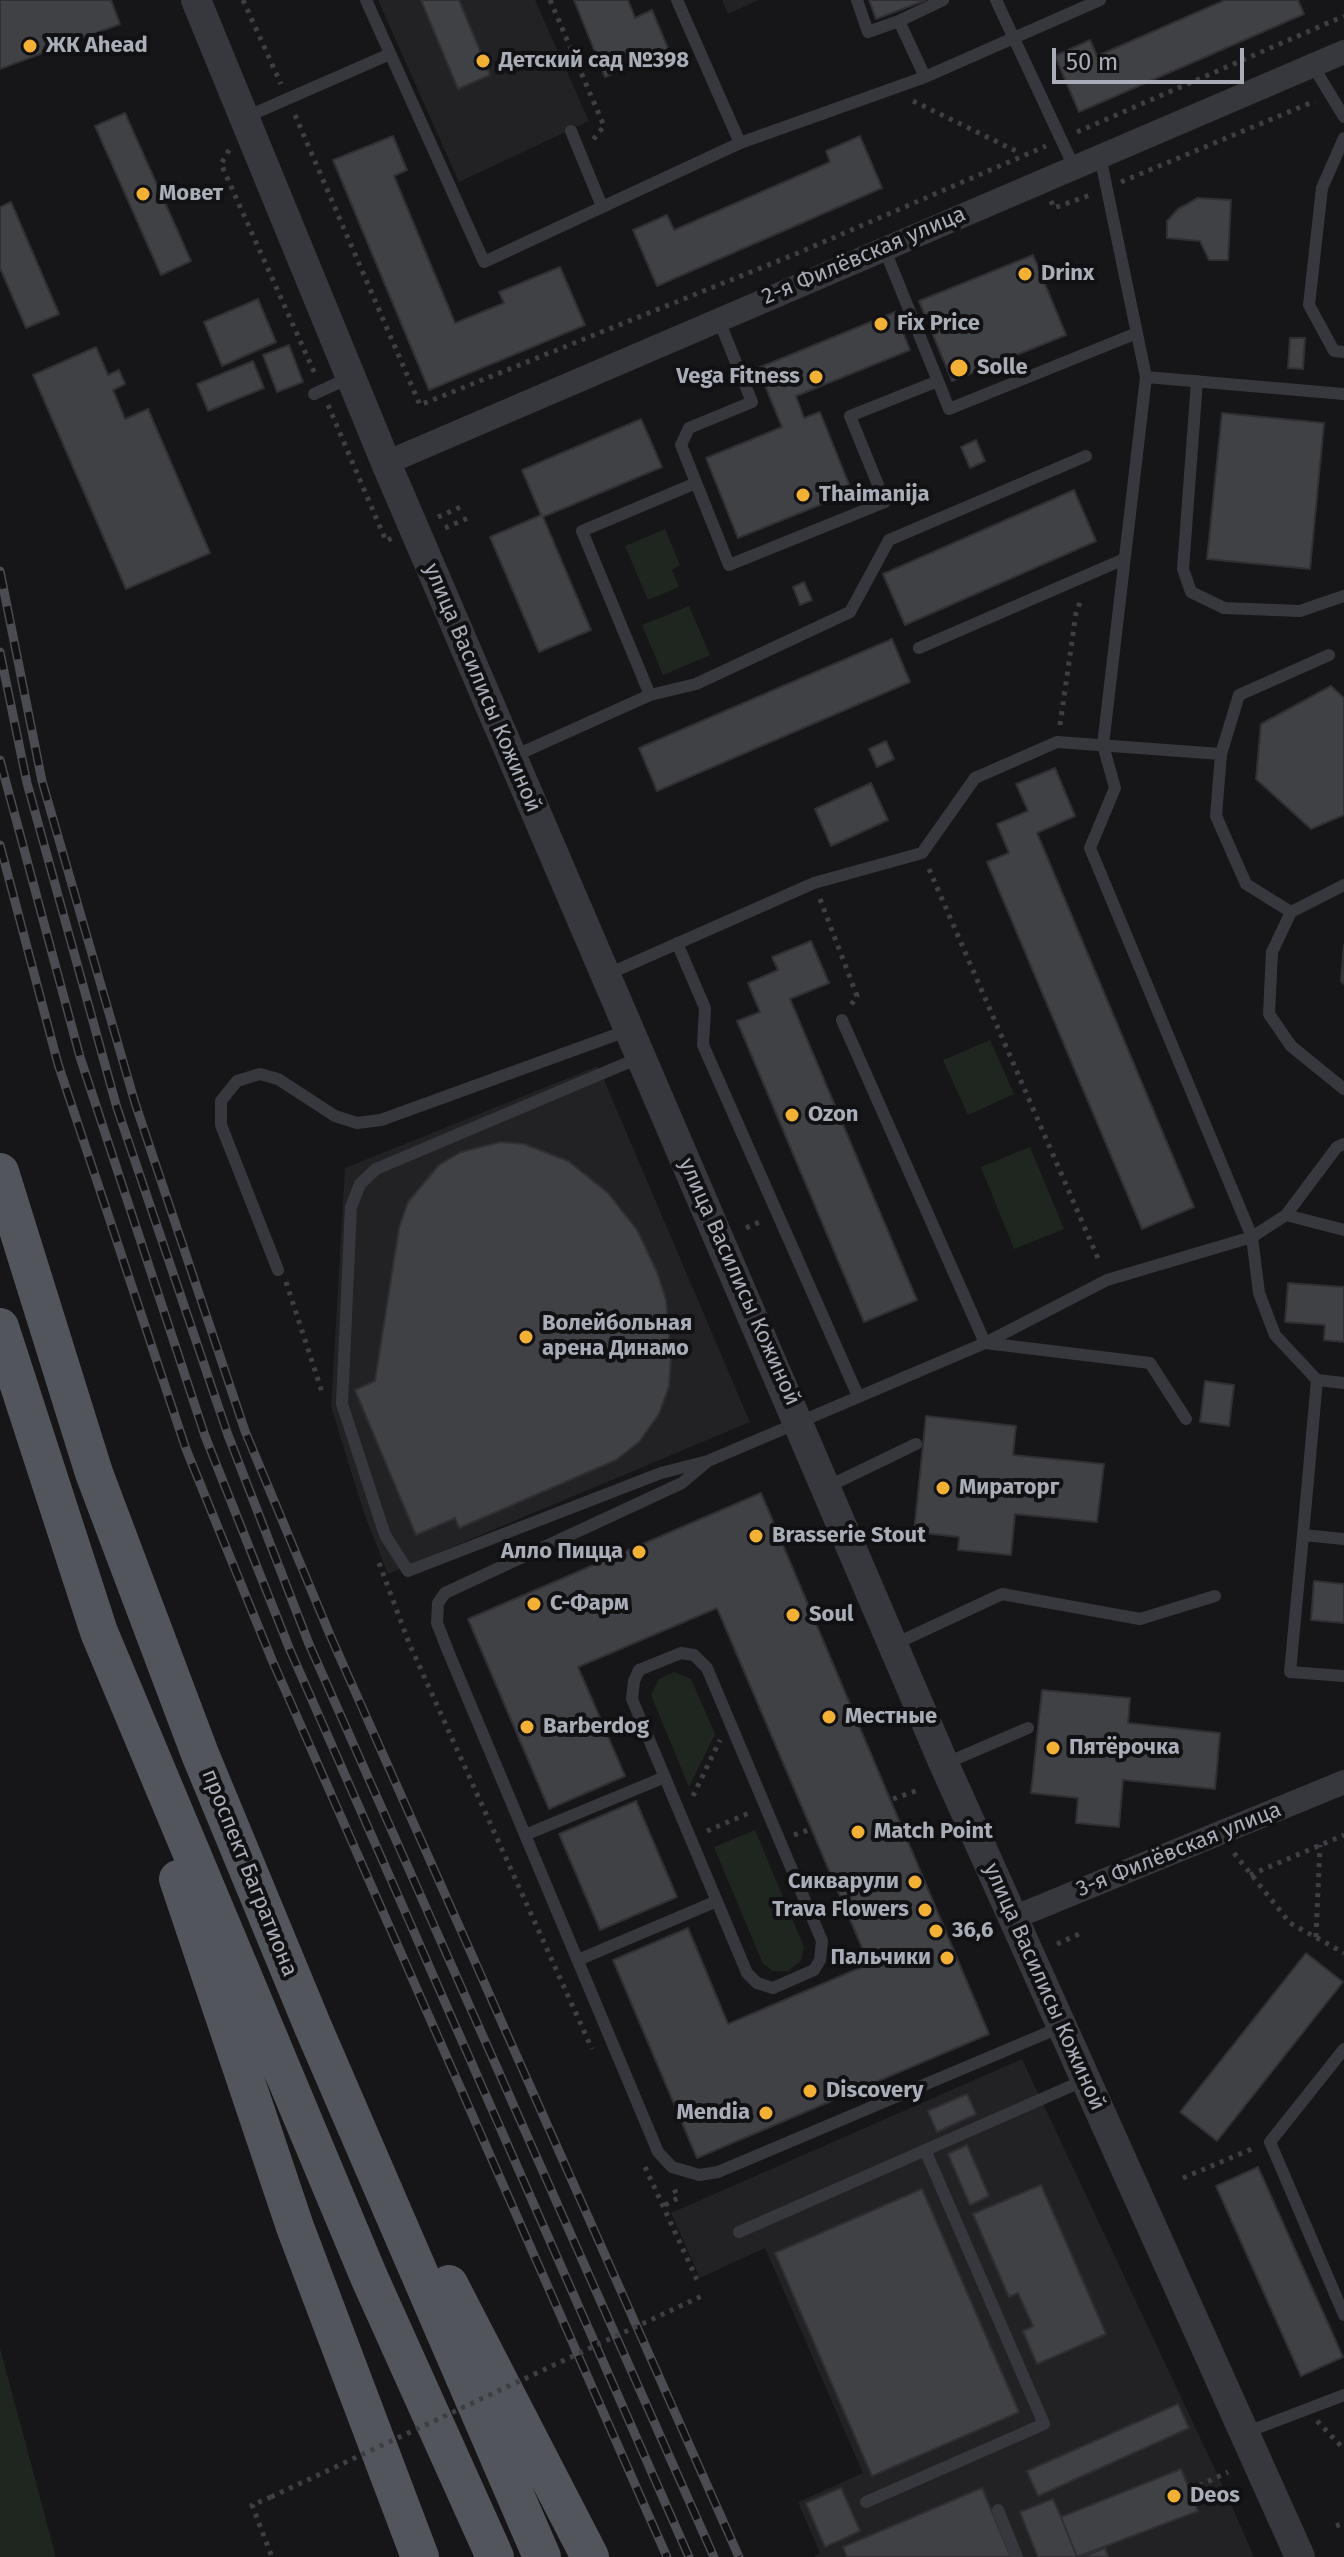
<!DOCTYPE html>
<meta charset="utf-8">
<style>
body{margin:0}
#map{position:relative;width:1344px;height:2557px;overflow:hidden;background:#161618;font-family:"Fira Sans",sans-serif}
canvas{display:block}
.scale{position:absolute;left:1052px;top:48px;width:192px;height:36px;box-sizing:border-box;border:4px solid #a8adb8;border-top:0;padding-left:10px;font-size:24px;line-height:28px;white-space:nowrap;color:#a8adb8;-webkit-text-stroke:6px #111113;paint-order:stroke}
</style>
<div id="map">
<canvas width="1344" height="2557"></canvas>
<div class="scale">50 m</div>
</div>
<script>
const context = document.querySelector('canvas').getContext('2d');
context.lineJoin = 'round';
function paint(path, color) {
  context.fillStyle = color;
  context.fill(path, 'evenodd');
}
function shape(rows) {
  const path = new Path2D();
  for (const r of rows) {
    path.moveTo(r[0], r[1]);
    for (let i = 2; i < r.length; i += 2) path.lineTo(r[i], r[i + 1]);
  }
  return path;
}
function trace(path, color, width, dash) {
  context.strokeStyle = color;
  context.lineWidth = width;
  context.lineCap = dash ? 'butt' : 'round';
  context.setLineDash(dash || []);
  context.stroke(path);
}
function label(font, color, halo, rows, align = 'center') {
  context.font = font + ' "Fira Sans",sans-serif';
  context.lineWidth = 8;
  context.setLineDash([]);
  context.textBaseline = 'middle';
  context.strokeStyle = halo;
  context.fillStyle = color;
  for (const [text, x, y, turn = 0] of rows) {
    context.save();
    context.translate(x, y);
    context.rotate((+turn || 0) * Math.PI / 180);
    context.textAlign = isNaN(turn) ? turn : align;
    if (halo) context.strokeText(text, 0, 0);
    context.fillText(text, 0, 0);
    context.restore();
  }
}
const built = shape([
 [378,0,535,0,589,121,459,182],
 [722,0,759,0,728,14],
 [598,1066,750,1422,388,1574,365,1516,331,1407,345,1168],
 [1022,2059,1228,2497,1254,2557,813,2557,820,2553,798,2502,863,2473,765,2248,700,2278,671,2213]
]);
const green = shape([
 [665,529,680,565,672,570,679,587,648,600,625,546],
 [689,606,710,655,663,675,642,625],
 [990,1040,1014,1094,968,1115,943,1060],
 [1030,1147,1064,1229,1014,1249,981,1167],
 [674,1672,691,1679,715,1734,689,1787,651,1695,659,1679],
 [755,1830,804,1947,801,1961,788,1971,773,1971,763,1964,714,1847],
 [0,2348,56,2557,0,2557]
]);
const building = shape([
 [0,0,111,0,120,24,0,69,0,0],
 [421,0,459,0,490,75,458,89,421,0],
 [574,0,628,0,635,18,652,10,669,51,605,77,574,0],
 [869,0,926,0,876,19,869,0],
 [1225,0,1298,0,1304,14,1079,112,1055,56,1090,40,1097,56,1225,0],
 [125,113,191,261,161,275,95,126,125,113],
 [393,136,407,170,394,176,455,323,504,303,499,292,560,267,585,325,429,390,333,160,393,136],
 [860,136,882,188,657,286,633,230,667,215,674,230,830,162,826,151,860,136],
 [1198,198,1231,200,1228,260,1209,260,1200,241,1167,238,1167,221,1178,209,1198,198],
 [11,202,59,314,26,328,0,268,0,207,11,202],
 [1033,255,1066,335,952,381,919,301,1033,255],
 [258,299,276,342,222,366,204,322,258,299],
 [895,312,910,350,796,396,804,418,820,412,852,492,738,538,706,458,782,427,758,368,895,312],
 [1290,338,1305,338,1303,369,1288,368,1290,338],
 [289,345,303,382,277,392,263,355,289,345],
 [96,347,108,375,119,370,125,384,113,390,125,419,148,409,210,553,126,589,33,375,96,347],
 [253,361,264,388,208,411,197,384,253,361],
 [1222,413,1324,423,1310,569,1207,559,1222,413],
 [641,419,662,467,543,517,591,630,539,652,490,537,541,515,522,470,641,419],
 [976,440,985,461,970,468,961,447,976,440],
 [1074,490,1096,541,905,625,883,574,1074,490],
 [804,582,812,600,800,605,793,587,804,582],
 [892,639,910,682,657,791,639,748,892,639],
 [1331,686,1344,698,1344,815,1311,829,1256,779,1261,724,1331,686],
 [886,741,894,759,877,767,869,749,886,741],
 [1055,768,1075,816,1037,833,1194,1207,1142,1229,987,862,1009,853,997,824,1028,811,1016,784,1055,768],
 [871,783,888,820,831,846,815,809,871,783],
 [811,941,829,983,790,999,917,1300,864,1322,737,1021,760,1012,748,983,778,970,772,957,811,941],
 [1344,945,1344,984,1341,981,1344,945],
 [501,1142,524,1144,568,1161,608,1193,637,1230,657,1272,666,1300,671,1357,669,1386,659,1414,639,1442,616,1460,459,1528,455,1518,416,1535,355,1390,375,1381,399,1228,408,1202,439,1165,461,1152,501,1142],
 [1288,1283,1344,1287,1344,1342,1324,1340,1325,1325,1285,1322,1288,1283],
 [1205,1381,1234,1385,1229,1426,1200,1422,1205,1381],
 [926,1416,1016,1426,1013,1455,1104,1464,1097,1522,1015,1514,1011,1555,958,1550,959,1537,914,1532,926,1416],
 [761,1493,989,2034,697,2158,613,1960,688,1928,728,2024,869,1964,717,1608,578,1667,625,1776,549,1809,468,1619,761,1493],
 [1314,1581,1344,1584,1344,1623,1311,1620,1314,1581],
 [1042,1690,1130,1698,1128,1723,1220,1733,1215,1789,1123,1780,1119,1827,1076,1823,1078,1798,1031,1793,1042,1690],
 [636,1801,677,1897,600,1930,559,1834,636,1801],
 [1306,1953,1343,1982,1217,2141,1180,2112,1306,1953],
 [967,2094,976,2114,937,2132,928,2111,967,2094],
 [967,2145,989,2196,970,2205,948,2154,967,2145],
 [1258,2167,1343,2357,1301,2376,1216,2186,1258,2167],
 [1041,2185,1106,2334,1037,2364,1023,2331,1033,2326,1018,2293,1009,2297,973,2214,1041,2185],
 [922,2189,1019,2412,872,2476,775,2253,922,2189],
 [1178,2404,1189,2428,1038,2496,1027,2471,1178,2404],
 [1181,2469,1198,2511,1077,2557,1061,2517,1181,2469],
 [841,2488,860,2531,825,2547,806,2503,841,2488],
 [982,2488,1011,2557,847,2557,843,2547,982,2488],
 [1053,2499,1061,2517,1077,2557,1038,2557,1020,2512,1053,2499],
 [1105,2548,1108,2557,1083,2557,1105,2548]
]);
const path = shape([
 [243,0,281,84],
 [550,0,604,126,593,140],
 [913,101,1020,153],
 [295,115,420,405,798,253,1046,146],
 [1077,132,1344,16],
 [229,150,221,164,315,374],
 [1121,182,1315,101],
 [1051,201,1054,208,1090,195],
 [328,405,386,541,392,538],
 [438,517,463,506],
 [445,528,468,518],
 [1060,725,1076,613,1082,597],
 [929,869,1100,1263],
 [820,899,857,996,849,1008],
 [746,1228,762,1221],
 [286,1282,323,1395],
 [379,1563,409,1643,592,2049],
 [693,1796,720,1740],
 [893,1799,921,1789],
 [707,1831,749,1813],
 [794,1835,808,1830],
 [1234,1853,1290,1923,1344,1953],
 [1250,1875,1344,1835],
 [1316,1937,1320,1845],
 [1057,1944,1079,1934],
 [645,2167,698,2282],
 [1183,2178,1254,2148],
 [665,2205,678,2198,673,2186],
 [1317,2421,1344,2449],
 [1190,2490,1228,2472],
 [271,2497,252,2505,272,2557],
 [1336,2526,1344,2523]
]);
const service = shape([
 [366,0,484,262,740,143,925,77,1100,0],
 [677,0,740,143],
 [857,0,868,32,899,21],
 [996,0,1074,167],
 [1313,66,1344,117],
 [925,77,899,21,943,0],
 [246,117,390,54],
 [571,131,601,204],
 [1344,138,1322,188,1309,305,1334,351,1344,352],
 [1100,156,1146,377,1103,745,1115,788,1090,848,1252,1237,1259,1293,1275,1335,1317,1380,1344,1383],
 [718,318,752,402,689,428,681,445,729,565,885,502,850,416,938,381,884,248],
 [1146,377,1344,394],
 [938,381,949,409,1137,333],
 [1197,381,1183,569,1191,592,1224,608,1300,611,1344,596],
 [314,394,351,377],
 [919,648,1122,560],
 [1329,655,1239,695,1221,754,1216,816,1246,884,1291,912,1272,952,1269,1014,1291,1046,1344,1089],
 [650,695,582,531,696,483],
 [512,757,650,695,696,684,850,612,889,540,1086,456],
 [1291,912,1344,885],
 [677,943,705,1008,703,1045,858,1396],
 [606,975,814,883,922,853,975,778,1057,742,1221,754],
 [842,1020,985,1343,1150,1363,1186,1419],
 [641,1057,376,1169,360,1184,351,1207,342,1404,385,1535,408,1571,661,1473,704,1462],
 [1286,1215,1337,1147,1344,1144],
 [278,1270,221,1125,221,1101,237,1081,260,1074,278,1079,335,1116,357,1123,381,1120,629,1030],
 [1317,1380,1303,1535,1344,1539],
 [827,1487,916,1444],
 [1303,1535,1290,1672,1344,1676],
 [895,1644,1002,1594,1140,1619,1215,1596],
 [681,1653,694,1655,707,1668,822,1941,820,1960,814,1970,773,1988,757,1983,747,1973,632,1699,634,1681,639,1670,681,1653],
 [944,1764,1028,1728],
 [525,1835,665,1777],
 [578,1960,717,1901],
 [1061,2027,718,2172,699,2175,672,2167,658,2152,448,1651,437,1623,438,1603,445,1593,682,1483,708,1461,985,1343,1107,1280,1252,1237,1286,1215,1344,1230],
 [1344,2049,1270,2142,1344,2315],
 [739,2232,1085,2080],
 [1247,2432,1344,2395],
 [866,2502,1044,2424,925,2150],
 [998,2510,1017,2557]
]);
const minor = shape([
 [386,463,1344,52],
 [1013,1918,1344,1782]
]);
const tertiary = shape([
 [196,0,386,463,944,1764,1300,2557]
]);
const primary = shape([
 [0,1172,94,1473,200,1754,313,2027,542,2557],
 [0,1327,99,1632,369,2277,495,2557],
 [178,1879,295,2227,420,2557],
 [449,2284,590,2557]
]);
const rail = shape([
 [0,571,42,781,135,1103,245,1431,330,1635,739,2557],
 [0,652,27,783,117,1108,228,1435,309,1644,714,2557],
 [0,760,80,1057,205,1436,290,1650,689,2557],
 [0,845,58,1064,186,1449,272,1660,667,2557]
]);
const pathBridge = shape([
 [271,2497,704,2295]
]);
const markers = [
 [30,46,8,"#f2b134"],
 [483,61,8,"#f2b134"],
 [143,194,8,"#f2b134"],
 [1025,274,8,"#f2b134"],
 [881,324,8,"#f2b134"],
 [959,368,10,"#f2b134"],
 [816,377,8,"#f2b134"],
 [803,495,8,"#f2b134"],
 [792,1115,8,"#f2b134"],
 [526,1337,8,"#f2b134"],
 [943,1488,8,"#f2b134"],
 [756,1536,8,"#f2b134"],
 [639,1552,8,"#f2b134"],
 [534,1604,8,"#f2b134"],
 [793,1615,8,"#f2b134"],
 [829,1717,8,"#f2b134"],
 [527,1727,8,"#f2b134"],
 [1053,1748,8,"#f2b134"],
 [858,1832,8,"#f2b134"],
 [915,1882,8,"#f2b134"],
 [925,1910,8,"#f2b134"],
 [936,1931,8,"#f2b134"],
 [947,1958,8,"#f2b134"],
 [810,2091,8,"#f2b134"],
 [766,2113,8,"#f2b134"],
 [1174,2496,8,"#f2b134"]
];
const poiNames = [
 ["ЖК Ahead",46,46],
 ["Детский сад №398",499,61],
 ["Мовет",159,194],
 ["Drinx",1041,274],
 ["Fix Price",897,324],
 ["Solle",977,368],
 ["Vega Fitness",800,377,"right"],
 ["Thaimanija",819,495],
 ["Ozon",808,1115],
 ["Волейбольная",542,1324],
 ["арена Динамо",542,1349],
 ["Мираторг",959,1488],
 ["Brasserie Stout",772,1536],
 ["Алло Пицца",623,1552,"right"],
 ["C-Фарм",550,1604],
 ["Soul",809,1615],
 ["Местные",845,1717],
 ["Barberdog",543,1727],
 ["Пятёрочка",1069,1748],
 ["Match Point",874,1832],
 ["Сикварули",899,1882,"right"],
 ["Trava Flowers",909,1910,"right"],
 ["36,6",952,1931],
 ["Пальчики",931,1958,"right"],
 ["Discovery",826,2091],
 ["Mendia",750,2113,"right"],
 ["Deos",1190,2496]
];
const streetNames = [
 ["2-я Филёвская улица",864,256,-23],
 ["улица Василисы Кожиной",482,688,67],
 ["улица Василисы Кожиной",739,1282,66],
 ["3-я Филёвская улица",1179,1850,-22],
 ["проспект Багратиона",249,1873,68],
 ["улица Василисы Кожиной",1044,1987,66]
];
paint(built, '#222225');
paint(green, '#1e261f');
paint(building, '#404145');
trace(building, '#303034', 2);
trace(path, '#3d3f44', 5, [4, 6]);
trace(service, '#37383d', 12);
trace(minor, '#37383d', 24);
trace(tertiary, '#37383d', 30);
trace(primary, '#53555c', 38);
trace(rail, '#4a4c52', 9);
trace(rail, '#111113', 6, [18]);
trace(pathBridge, '#3d3f44', 5, [4, 6]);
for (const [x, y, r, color] of markers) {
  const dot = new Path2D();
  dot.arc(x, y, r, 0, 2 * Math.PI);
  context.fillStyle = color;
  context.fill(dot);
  trace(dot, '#111113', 3);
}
label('bold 22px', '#a8adb8', '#111113', poiNames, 'left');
label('22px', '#a8adb8', '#111113', streetNames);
</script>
